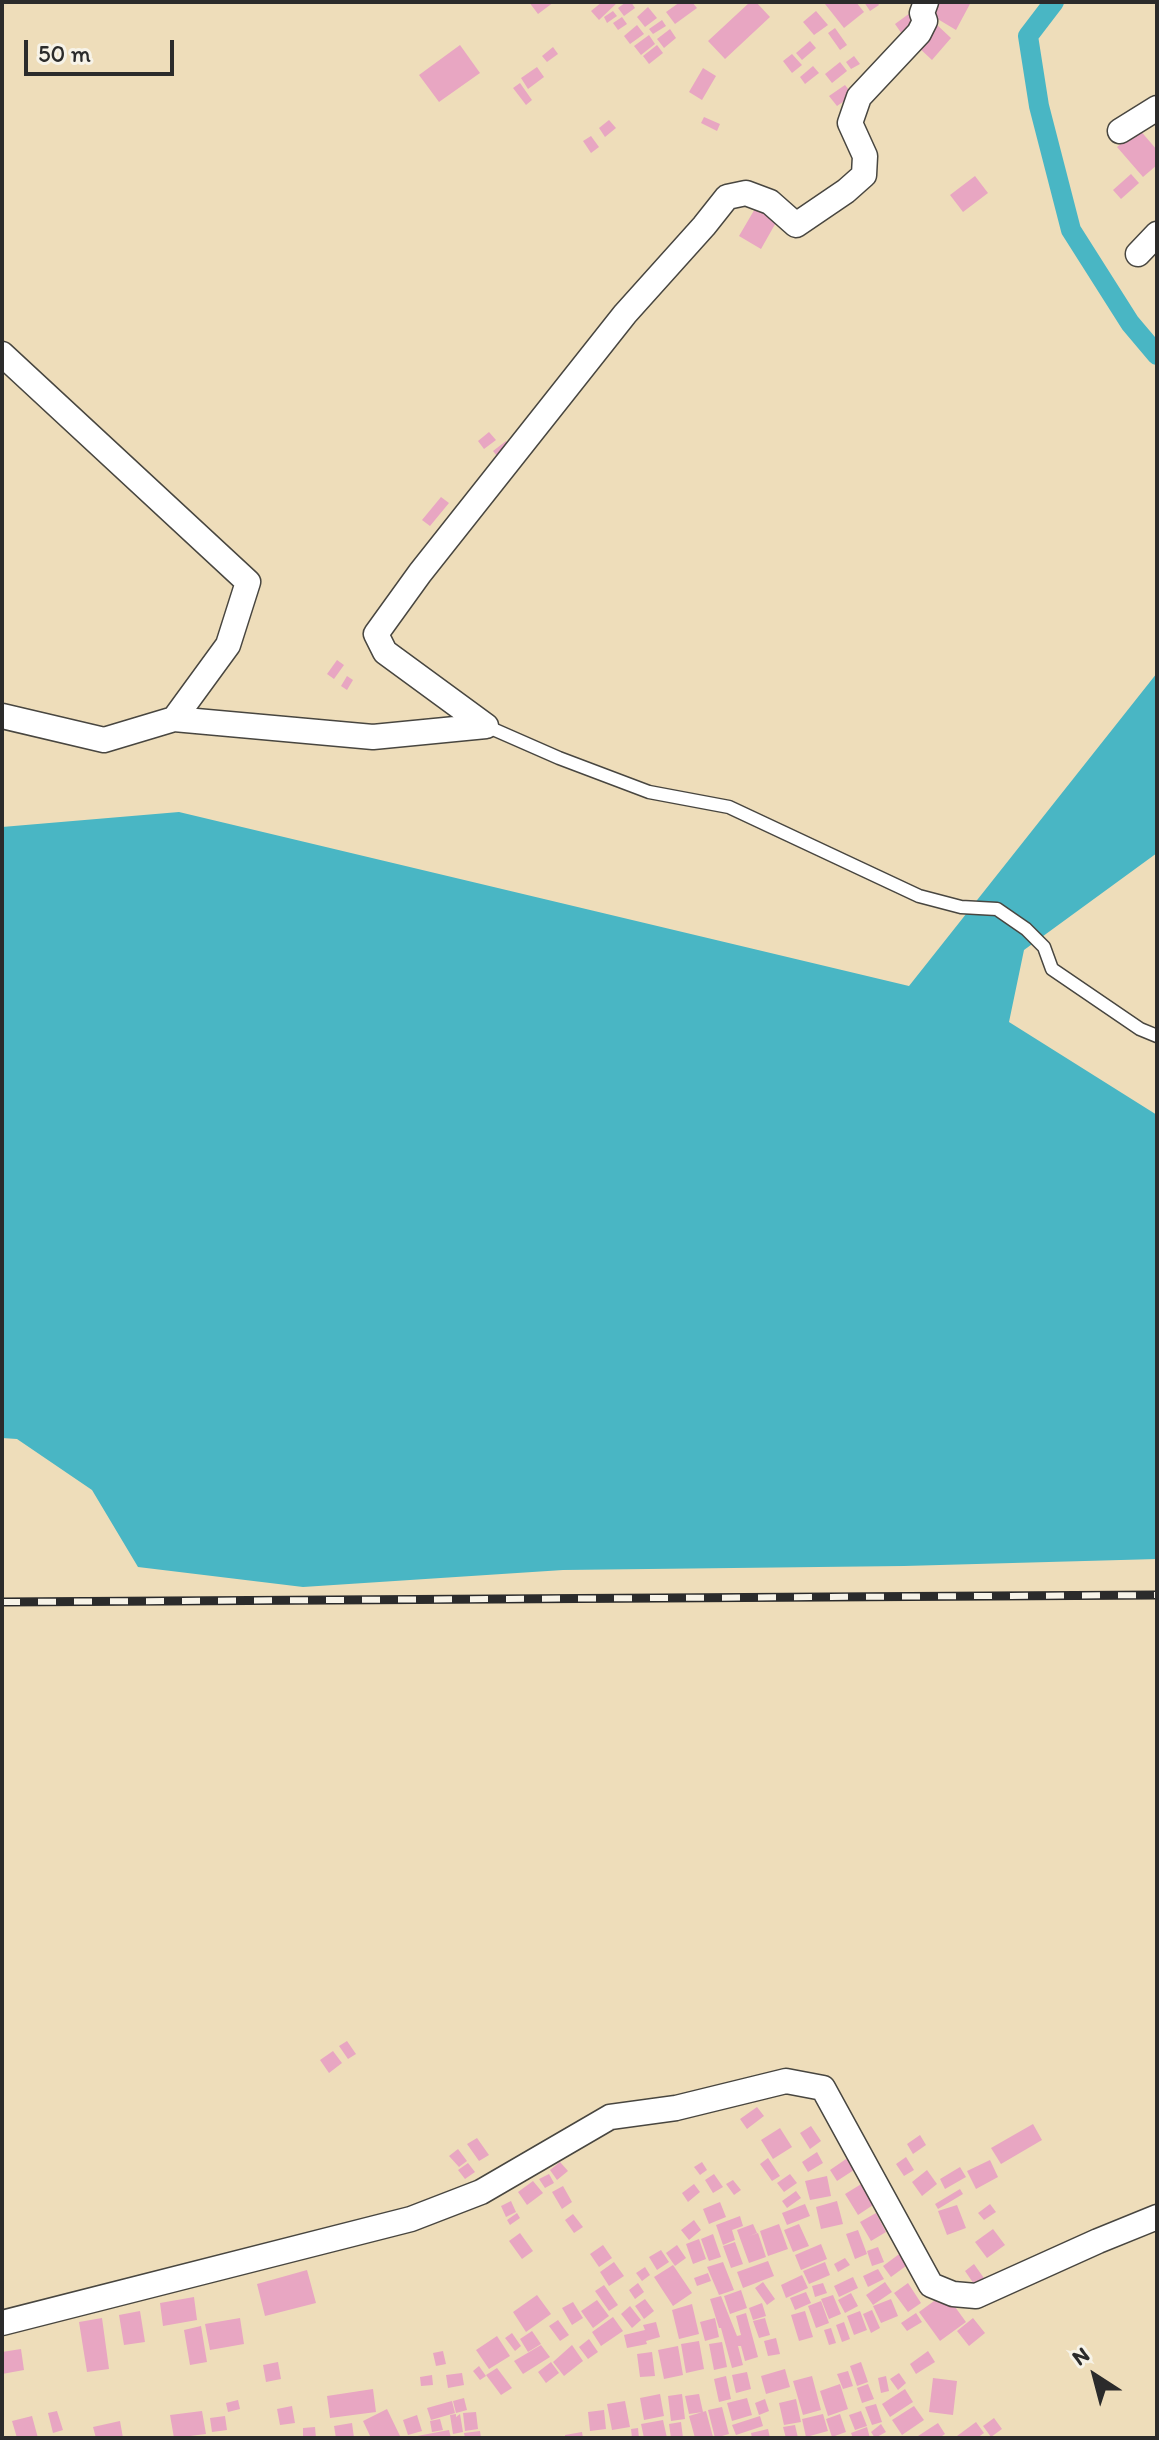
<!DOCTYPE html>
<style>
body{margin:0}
#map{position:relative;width:1159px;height:2440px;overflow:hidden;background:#eeddba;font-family:Itim,sans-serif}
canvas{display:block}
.frame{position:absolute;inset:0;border:4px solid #2b2b2b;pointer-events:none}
.north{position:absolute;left:1055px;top:2336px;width:80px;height:80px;-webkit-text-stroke:6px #f7f3e8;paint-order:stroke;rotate:324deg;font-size:22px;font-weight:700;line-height:32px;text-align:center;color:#2b2b2b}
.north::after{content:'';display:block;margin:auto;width:28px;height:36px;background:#2b2b2b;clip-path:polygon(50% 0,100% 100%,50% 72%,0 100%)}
.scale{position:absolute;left:24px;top:40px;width:150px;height:36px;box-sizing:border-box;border:4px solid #2b2b2b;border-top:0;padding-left:10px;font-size:24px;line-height:28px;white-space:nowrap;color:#2b2b2b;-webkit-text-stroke:6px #f7f3e8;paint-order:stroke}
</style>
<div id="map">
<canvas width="1159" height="2440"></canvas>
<div class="frame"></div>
<div class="north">N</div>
<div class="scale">50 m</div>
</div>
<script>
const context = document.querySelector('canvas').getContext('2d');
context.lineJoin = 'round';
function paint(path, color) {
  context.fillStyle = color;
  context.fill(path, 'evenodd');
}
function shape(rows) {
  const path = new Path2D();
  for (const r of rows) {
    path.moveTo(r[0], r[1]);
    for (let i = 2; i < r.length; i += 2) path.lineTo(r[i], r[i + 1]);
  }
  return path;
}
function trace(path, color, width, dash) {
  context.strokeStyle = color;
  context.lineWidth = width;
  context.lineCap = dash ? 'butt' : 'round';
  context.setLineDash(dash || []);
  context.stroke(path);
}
const water = shape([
 [1157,673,1157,853,1024,950,1009,1022,1157,1115,1157,1559,904,1566,563,1570,303,1587,138,1567,92,1490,17,1439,2,1438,2,827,179,812,909,986]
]);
const canal = shape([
 [1054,2,1028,36,1039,106,1071,230,1130,323,1157,355]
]);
const building = shape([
 [529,2,554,2,538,14],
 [602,2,618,2,599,20,591,11],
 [626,2,631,2,635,8,624,16,618,8],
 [680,2,692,2,697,8,675,24,666,12],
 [750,2,756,2,770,17,725,59,708,41],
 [828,2,856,2,864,12,844,28,825,4],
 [864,2,877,2,879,5,870,11],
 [938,2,971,2,956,30,931,15],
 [648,7,657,18,645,27,637,17],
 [613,11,617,16,607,23,604,17],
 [816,11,828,25,814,35,803,22],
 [910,13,919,25,904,37,895,24],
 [622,17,627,24,618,30,613,23],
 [662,20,666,26,653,34,649,29],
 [936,24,951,38,932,60,917,46],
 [637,25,644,34,630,44,624,36],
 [835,28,847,45,840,50,828,33],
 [670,29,676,38,664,48,657,39],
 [649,35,655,44,641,55,634,46],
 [810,41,816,48,802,60,796,53],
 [460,45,480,73,439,102,419,75],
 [657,45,663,53,649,64,643,56],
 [553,47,558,54,547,62,542,56],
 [792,54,802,65,792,73,783,61],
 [854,56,860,64,851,69,846,62],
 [840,62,847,71,832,83,825,74],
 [813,66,819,73,805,84,800,77],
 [537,67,544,77,528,89,521,78],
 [703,68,716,76,702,100,689,92],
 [520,83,532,100,526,105,513,88],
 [845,85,853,95,837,106,829,96],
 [704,117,720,124,717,131,701,123],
 [609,120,616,128,605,137,599,128],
 [1139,129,1157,150,1157,165,1143,177,1117,147],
 [591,136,599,147,591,153,583,141],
 [1131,174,1139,183,1121,199,1113,190],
 [975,176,988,193,963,212,950,195],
 [756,207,778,219,761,249,739,236],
 [489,432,496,440,484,449,478,441],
 [506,441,510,446,497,456,493,451],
 [441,497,449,503,430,526,422,520],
 [337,660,344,665,334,679,327,674],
 [347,676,353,680,347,690,341,686],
 [347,2041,356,2054,348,2059,339,2046],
 [333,2051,342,2063,329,2073,320,2060],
 [757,2107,764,2116,747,2129,740,2119],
 [1033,2124,1042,2140,1001,2164,991,2148],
 [811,2126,821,2141,810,2149,800,2133],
 [780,2128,792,2147,773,2159,761,2140],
 [920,2135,926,2145,913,2154,907,2144],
 [477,2138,489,2155,479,2161,467,2144],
 [458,2149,467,2161,459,2167,449,2156],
 [817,2152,823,2163,808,2172,802,2162],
 [849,2157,857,2168,837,2181,830,2170],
 [906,2157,914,2170,904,2176,896,2164],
 [768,2158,780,2176,772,2181,760,2164],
 [990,2160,998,2177,976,2189,967,2171],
 [560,2162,568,2171,557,2180,550,2170],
 [702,2162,707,2170,700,2175,694,2167],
 [468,2163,475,2172,465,2179,458,2170],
 [960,2167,966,2177,945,2189,940,2179],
 [927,2170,937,2184,922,2196,912,2182],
 [549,2174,554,2183,545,2188,539,2179],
 [714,2174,723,2187,713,2193,705,2180],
 [790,2174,797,2183,784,2192,777,2183],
 [827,2176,831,2196,810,2200,805,2181],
 [733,2180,741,2190,734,2195,726,2184],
 [533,2181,543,2193,527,2205,518,2192],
 [863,2183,876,2203,858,2215,845,2194],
 [694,2184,700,2192,688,2202,682,2193],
 [563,2186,572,2202,562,2209,552,2192],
 [960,2189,963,2194,938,2209,935,2204],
 [796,2191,801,2198,787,2208,782,2201],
 [511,2201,516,2212,506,2217,501,2206],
 [837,2201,843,2224,821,2229,816,2207],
 [720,2202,726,2217,709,2224,703,2209],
 [805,2204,810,2216,787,2225,782,2213],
 [990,2204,996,2212,984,2220,978,2213],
 [957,2205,966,2228,947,2235,938,2211],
 [517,2213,520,2218,510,2225,507,2220],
 [876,2213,886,2232,871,2241,860,2222],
 [573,2214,583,2227,574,2233,565,2220],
 [740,2216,743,2226,732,2230,735,2240,723,2245,716,2225],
 [694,2220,701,2230,689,2240,681,2230],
 [753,2224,757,2233,749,2236,758,2233,766,2257,749,2263,737,2230],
 [779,2224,788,2249,768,2256,760,2231],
 [799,2224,809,2246,793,2252,784,2230],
 [993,2229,1005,2245,987,2258,975,2242],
 [858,2230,867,2254,855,2259,846,2234],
 [520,2233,533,2251,522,2259,509,2241],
 [713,2234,721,2257,709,2261,701,2239],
 [699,2239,706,2259,693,2264,686,2244],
 [735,2242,743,2264,731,2268,723,2246],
 [821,2244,827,2259,801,2270,795,2255],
 [603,2245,612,2258,599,2267,590,2254],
 [677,2245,686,2258,675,2266,666,2253],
 [878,2247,884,2262,872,2266,867,2251],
 [661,2250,669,2262,657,2270,649,2257],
 [902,2252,910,2263,891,2277,883,2266],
 [845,2258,850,2265,838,2272,834,2264],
 [768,2261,774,2276,743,2288,737,2272],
 [614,2262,624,2276,609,2286,600,2272],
 [723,2262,734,2290,719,2295,707,2267],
 [825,2262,830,2275,809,2284,803,2271],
 [974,2264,986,2281,976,2287,965,2271],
 [673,2265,692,2293,673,2306,654,2277],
 [645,2267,650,2275,642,2281,636,2273],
 [878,2269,884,2279,868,2287,863,2276],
 [307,2270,316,2303,265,2316,257,2284],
 [708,2273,711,2281,697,2286,694,2278],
 [802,2275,808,2288,786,2298,781,2285],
 [853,2277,858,2288,839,2297,834,2286],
 [763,2282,775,2299,767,2305,755,2288],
 [885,2282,892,2292,873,2305,866,2295],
 [638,2283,644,2292,635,2299,629,2290],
 [823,2283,827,2293,815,2297,812,2286],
 [908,2283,921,2303,908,2312,894,2293],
 [604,2285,618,2305,609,2311,595,2291],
 [741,2290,747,2308,730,2314,724,2296],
 [806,2292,811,2303,795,2310,790,2298],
 [851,2293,858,2306,845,2313,838,2300],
 [945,2293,966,2322,940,2341,919,2312],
 [537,2295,551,2314,526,2332,513,2312],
 [833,2295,841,2314,829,2319,821,2299],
 [721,2296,737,2336,741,2335,736,2316,746,2313,758,2357,745,2361,741,2346,738,2346,743,2365,732,2368,721,2328,719,2328,710,2299],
 [194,2297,197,2320,163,2326,160,2303],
 [645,2299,654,2311,644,2319,635,2306],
 [891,2299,898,2316,881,2323,873,2306],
 [597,2300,609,2316,593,2328,581,2311],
 [821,2301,829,2323,816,2328,808,2306],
 [573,2302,583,2318,572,2325,562,2308],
 [762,2303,766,2316,753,2320,749,2308],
 [692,2304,699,2334,679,2339,672,2310],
 [630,2306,641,2320,632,2328,621,2314],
 [872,2310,880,2328,871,2333,863,2314],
 [140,2311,145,2342,124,2345,119,2315],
 [805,2311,813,2337,799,2341,791,2315],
 [860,2311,867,2330,854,2335,847,2316],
 [916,2313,922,2322,907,2331,901,2323],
 [613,2317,623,2331,601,2346,592,2332],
 [102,2318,109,2369,87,2372,79,2322],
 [240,2318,244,2344,210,2350,205,2324],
 [715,2318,719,2337,705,2341,700,2322],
 [765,2318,770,2335,759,2338,753,2321],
 [973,2318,985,2333,969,2346,957,2331],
 [558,2320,569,2335,560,2341,549,2326],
 [656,2322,660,2337,646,2341,647,2344,627,2348,624,2335,645,2330,643,2325],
 [844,2322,850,2339,842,2342,836,2325],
 [201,2326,207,2362,190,2365,184,2330],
 [831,2328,836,2343,829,2345,824,2330],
 [532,2331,541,2344,528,2352,520,2339],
 [512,2333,521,2346,515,2351,505,2338],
 [497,2336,510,2356,489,2369,476,2350],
 [776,2338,780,2354,768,2356,764,2341],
 [589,2339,598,2352,588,2359,579,2347],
 [699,2341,704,2369,686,2373,681,2344],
 [722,2342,727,2367,714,2370,709,2344],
 [541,2345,550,2357,523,2374,514,2361],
 [572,2345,583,2361,564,2376,553,2362],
 [678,2346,683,2375,664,2379,658,2350],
 [21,2349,24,2370,2,2374,2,2352],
 [443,2351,446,2364,436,2366,433,2353],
 [928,2351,935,2362,916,2374,910,2364],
 [652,2352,655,2376,640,2377,637,2354],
 [278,2362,281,2379,266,2382,263,2365],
 [551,2362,559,2373,546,2383,538,2372],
 [861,2362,868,2382,857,2386,850,2366],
 [479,2366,486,2376,480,2380,473,2371],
 [497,2368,512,2388,501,2395,486,2375],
 [785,2369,790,2387,766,2394,761,2376],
 [848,2371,853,2386,843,2389,837,2374],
 [747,2372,751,2389,736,2393,732,2375],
 [462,2373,464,2385,448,2388,446,2375],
 [899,2373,906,2383,898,2390,890,2379],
 [432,2375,433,2385,421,2386,420,2377],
 [726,2376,731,2399,719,2402,714,2379],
 [812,2376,821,2410,803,2415,793,2381],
 [886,2376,889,2391,881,2393,878,2378],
 [933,2378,957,2381,953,2415,929,2412],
 [840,2384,848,2409,828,2416,820,2391],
 [868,2384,874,2399,862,2403,857,2388],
 [373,2389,376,2412,330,2418,327,2396],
 [905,2389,913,2402,890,2417,882,2404],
 [660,2394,664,2416,644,2420,640,2398],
 [682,2394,685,2419,671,2421,668,2396],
 [699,2394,703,2412,689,2414,685,2396],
 [464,2398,467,2410,456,2413,453,2401],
 [747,2398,752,2415,732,2421,727,2403],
 [765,2399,769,2411,759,2415,755,2403],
 [796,2399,801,2422,784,2425,779,2403],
 [238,2400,240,2409,228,2412,226,2403],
 [452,2401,455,2413,431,2420,427,2408],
 [625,2401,630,2427,612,2430,607,2404],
 [876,2404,882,2422,872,2425,865,2407],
 [292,2406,295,2423,280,2425,277,2409],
 [914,2406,924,2420,902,2435,892,2420],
 [722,2407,729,2434,715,2438,708,2410],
 [387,2409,401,2438,371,2438,363,2421],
 [604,2410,606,2429,590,2431,588,2412],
 [57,2411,63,2430,53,2433,48,2413],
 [202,2411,206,2434,174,2438,170,2415],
 [706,2411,713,2437,695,2438,689,2416],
 [861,2411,867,2426,855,2430,849,2415],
 [476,2412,478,2429,465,2431,463,2413],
 [456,2414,456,2417,460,2414,463,2432,453,2434,450,2415],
 [823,2414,828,2431,806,2437,802,2419],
 [840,2414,846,2432,832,2437,826,2419],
 [417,2415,422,2431,408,2435,403,2420],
 [32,2416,38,2438,17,2438,12,2421],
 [225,2416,227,2430,212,2432,210,2418],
 [760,2416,763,2426,736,2435,732,2425],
 [994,2418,1002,2429,991,2437,983,2426],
 [440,2419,443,2430,432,2432,430,2421],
 [663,2420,667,2438,644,2438,641,2424],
 [120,2421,123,2438,96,2438,93,2427],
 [681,2422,683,2438,671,2438,669,2424],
 [976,2422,984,2433,977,2438,958,2438,957,2436],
 [352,2423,354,2438,336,2438,334,2426],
 [938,2423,945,2434,939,2438,920,2438,918,2436],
 [881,2424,886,2432,875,2438,871,2432],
 [795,2425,798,2438,786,2438,783,2427],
 [315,2427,316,2438,303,2438,303,2428],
 [867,2427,870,2438,853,2438,851,2433],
 [638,2428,639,2438,632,2438,631,2429],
 [768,2429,770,2438,752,2438,751,2433],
 [449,2430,451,2438,412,2438,412,2437],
 [480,2431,481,2438,465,2438,464,2433],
 [582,2432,583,2438,565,2438,565,2435]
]);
const lane = shape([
 [486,726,559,758,649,792,729,807,919,896,961,907,997,909,1026,929,1044,947,1052,969,1140,1029,1157,1036]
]);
const street = shape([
 [1120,131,1157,108],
 [1138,254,1157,234],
 [2,354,248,582,228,645,174,719],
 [2,716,104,740,174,719,373,737,486,726],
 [486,726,385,652,376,634,420,573,625,314,704,226,727,197,746,193,770,202,796,225,846,191,864,175,865,156,850,123,859,97,919,33,925,21,922,13,926,2],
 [2,2323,411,2219,481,2192,610,2117,676,2108,786,2081,823,2088,931,2285,953,2294,976,2296,1098,2241,1157,2217]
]);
const rail = shape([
 [2,1602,1157,1595]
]);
paint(water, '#49b6c4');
trace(canal, '#49b6c4', 20);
paint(building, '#e8a6c2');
trace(lane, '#484640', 15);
trace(street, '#484640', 27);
trace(lane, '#fff', 12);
trace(street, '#fff', 24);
trace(rail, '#2b2b2b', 9);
trace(rail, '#f7f3e8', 6, [18]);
</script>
